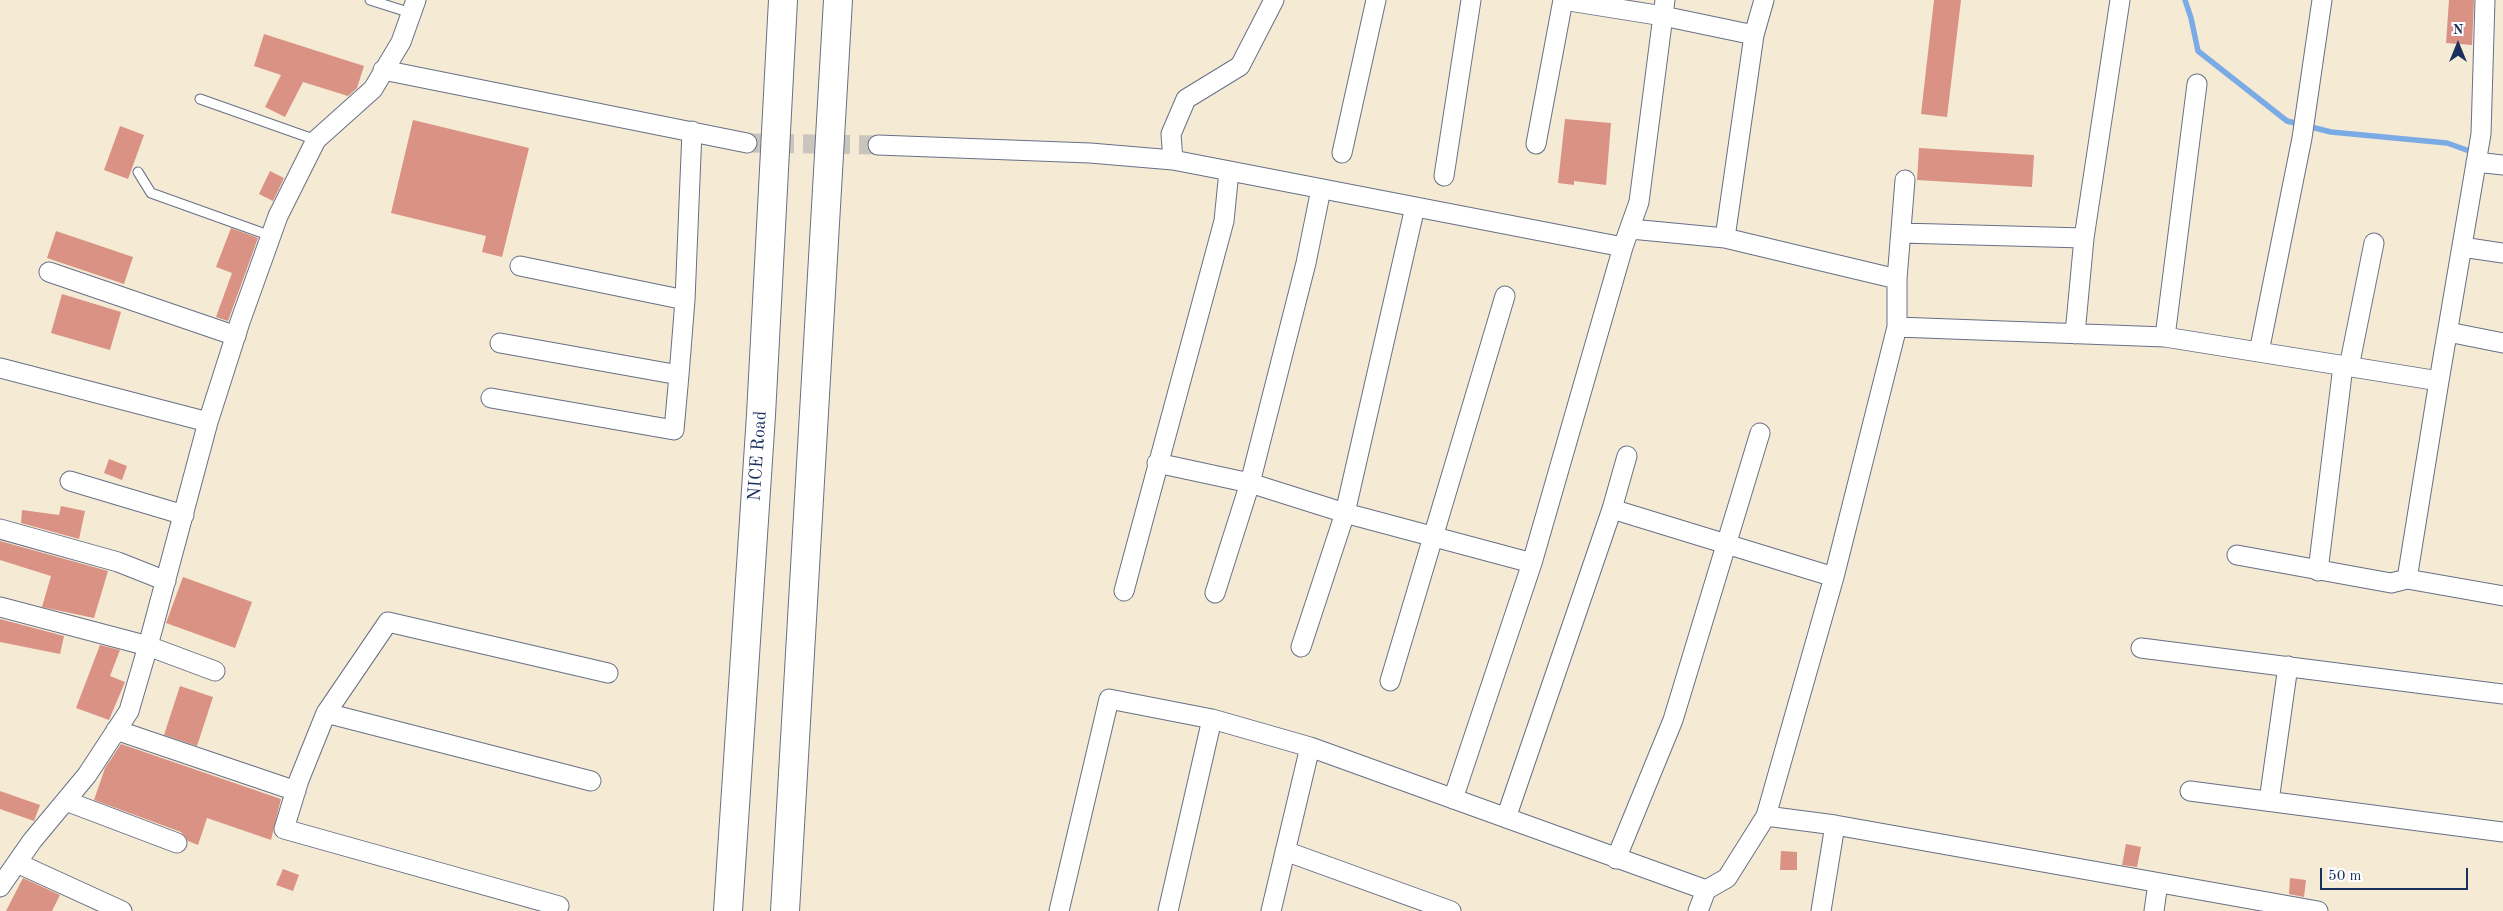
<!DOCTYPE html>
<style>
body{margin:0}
#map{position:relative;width:2503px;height:911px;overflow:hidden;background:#f5ead4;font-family:"Old Standard TT",serif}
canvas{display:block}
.north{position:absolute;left:2433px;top:20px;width:50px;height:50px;-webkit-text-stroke:4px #fff;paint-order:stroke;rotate:0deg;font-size:14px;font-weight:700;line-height:20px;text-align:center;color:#1b2f5e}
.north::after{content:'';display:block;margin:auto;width:18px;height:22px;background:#1b2f5e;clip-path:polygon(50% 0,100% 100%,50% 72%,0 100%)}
.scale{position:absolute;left:2320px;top:868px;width:148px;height:22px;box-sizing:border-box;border:2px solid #1b2f5e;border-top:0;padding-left:6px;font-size:15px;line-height:18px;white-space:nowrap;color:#1b2f5e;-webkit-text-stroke:4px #fff;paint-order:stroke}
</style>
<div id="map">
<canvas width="2503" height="911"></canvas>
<div class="north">N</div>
<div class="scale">50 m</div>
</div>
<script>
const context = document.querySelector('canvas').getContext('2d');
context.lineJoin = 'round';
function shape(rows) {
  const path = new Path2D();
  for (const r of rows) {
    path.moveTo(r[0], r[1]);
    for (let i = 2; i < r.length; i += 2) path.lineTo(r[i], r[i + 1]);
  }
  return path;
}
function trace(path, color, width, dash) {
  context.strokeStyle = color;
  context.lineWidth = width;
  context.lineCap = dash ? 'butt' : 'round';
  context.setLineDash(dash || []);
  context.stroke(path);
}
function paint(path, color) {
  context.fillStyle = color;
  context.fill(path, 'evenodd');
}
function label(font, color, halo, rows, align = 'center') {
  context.font = font + ' "Old Standard TT",serif';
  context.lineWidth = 4.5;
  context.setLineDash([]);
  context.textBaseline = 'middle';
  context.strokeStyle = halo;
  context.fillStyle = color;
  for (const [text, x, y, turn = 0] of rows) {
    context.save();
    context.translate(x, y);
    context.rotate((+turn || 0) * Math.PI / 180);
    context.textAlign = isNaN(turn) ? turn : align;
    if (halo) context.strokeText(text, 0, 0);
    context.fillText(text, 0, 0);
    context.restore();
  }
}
const stream = shape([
 [2185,0,2191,18,2198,51,2287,121,2331,132,2447,143,2475,153]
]);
const building = shape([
 [1934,0,1961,0,1947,117,1921,114],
 [2449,0,2474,0,2472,45,2446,43],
 [264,34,364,66,357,88,348,96,303,82,285,117,265,107,281,75,254,66],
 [1565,119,1611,123,1606,185,1574,181,1574,185,1558,183],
 [413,120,529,148,502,257,482,252,486,236,391,213],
 [120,126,144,135,128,179,104,170],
 [1919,148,2034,155,2032,187,1917,180],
 [270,171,284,178,273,201,259,194],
 [231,228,258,238,228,321,216,317,232,273,216,267],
 [56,231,133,257,124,284,47,258],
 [62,294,121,312,110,350,51,333],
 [109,459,127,466,122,480,104,473],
 [61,506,85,511,79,539,21,523,22,510,59,515],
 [0,541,108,571,94,618,42,607,51,576,0,560],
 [183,577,252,602,235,648,166,623],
 [0,619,64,636,60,654,0,642],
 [100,645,120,650,110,676,125,682,109,720,76,708],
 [180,686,213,697,197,746,164,735],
 [121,744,281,799,271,840,207,818,198,845,188,841,181,832,94,800,105,768],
 [0,791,40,805,34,821,0,809],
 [2126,844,2141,847,2137,867,2122,865],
 [1781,851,1797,852,1797,870,1780,870],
 [283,869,299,875,293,891,276,885],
 [23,878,60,895,52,911,6,911],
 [2290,878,2306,880,2304,897,2289,894]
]);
const streetTunnel = shape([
 [747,143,878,145]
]);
const lane = shape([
 [370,0,411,13],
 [200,99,316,140],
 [138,172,151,193,271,236]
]);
const street = shape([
 [1563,0,1663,16,1754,35],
 [383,70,747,143],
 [1536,144,1563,0],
 [878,145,1090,153,1173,160,1623,247],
 [1342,153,1376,0],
 [1173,160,1171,134,1186,99,1240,66,1274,0],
 [2476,162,2503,165],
 [1444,176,1471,0],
 [1905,180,1897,279,1897,327,2165,337,2439,381,2481,134,2485,0],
 [1631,229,1725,238,1897,279],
 [1901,233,2084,238],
 [1725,238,1754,35,1764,0],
 [2462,247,2503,253],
 [520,266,685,300,679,375],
 [49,272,236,336],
 [685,300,692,131],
 [2448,332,2503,343],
 [2075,334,2084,238,2120,0],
 [2165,337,2197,84],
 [2259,352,2302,138,2322,0],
 [2349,367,2374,243],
 [0,368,208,422],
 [491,398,674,430,679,375,500,343],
 [1157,463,1250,483,1345,513,1532,563],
 [70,481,184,515],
 [1612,509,1834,577],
 [0,529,118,562,166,581],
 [2237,555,2391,583,2407,579,2503,596],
 [2318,571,2343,366],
 [2407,579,2439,381],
 [1124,591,1224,221,1229,171],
 [1215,593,1250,483,1306,263,1321,189],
 [0,607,148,646,215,671],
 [1301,647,1345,513,1415,207],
 [2141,648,2503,694],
 [1390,681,1505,296],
 [326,713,388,622,608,673],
 [116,730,296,791],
 [2190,791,2503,832],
 [1453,799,1532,563,1623,247,1639,202,1665,0],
 [66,801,177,843],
 [2269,801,2288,666],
 [1766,816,1835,825],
 [1506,818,1612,509,1627,456],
 [1285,851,1451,911],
 [1616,859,1673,720,1760,433],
 [17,863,122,911],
 [0,887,32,841,87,775,129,711,148,646,208,422,240,322,278,216,316,140,373,89,401,42,416,0],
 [1706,890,1727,878,1766,816,1834,577,1897,327],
 [559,906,284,829,299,780,326,713,591,781],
 [1059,911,1109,699,1212,719,1310,747,1706,890,1698,911],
 [1168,911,1212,719],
 [1271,911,1310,747],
 [1821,911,1835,825,2318,911],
 [2154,911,2158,883]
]);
const highway = shape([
 [728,911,761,415,783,0],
 [785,911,838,0]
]);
const streetNames = [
 ["NICE Road",758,456,-86]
];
trace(stream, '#7aabe5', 5.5);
paint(building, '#da9285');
trace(streetTunnel, '#c9c5bc', 19, [19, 9]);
trace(lane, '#677087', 11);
trace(street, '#677087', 21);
trace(highway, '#677087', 30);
trace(lane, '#fff', 9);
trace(street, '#fff', 19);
trace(highway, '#fff', 28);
label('18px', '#1b2f5e', '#fff', streetNames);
</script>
